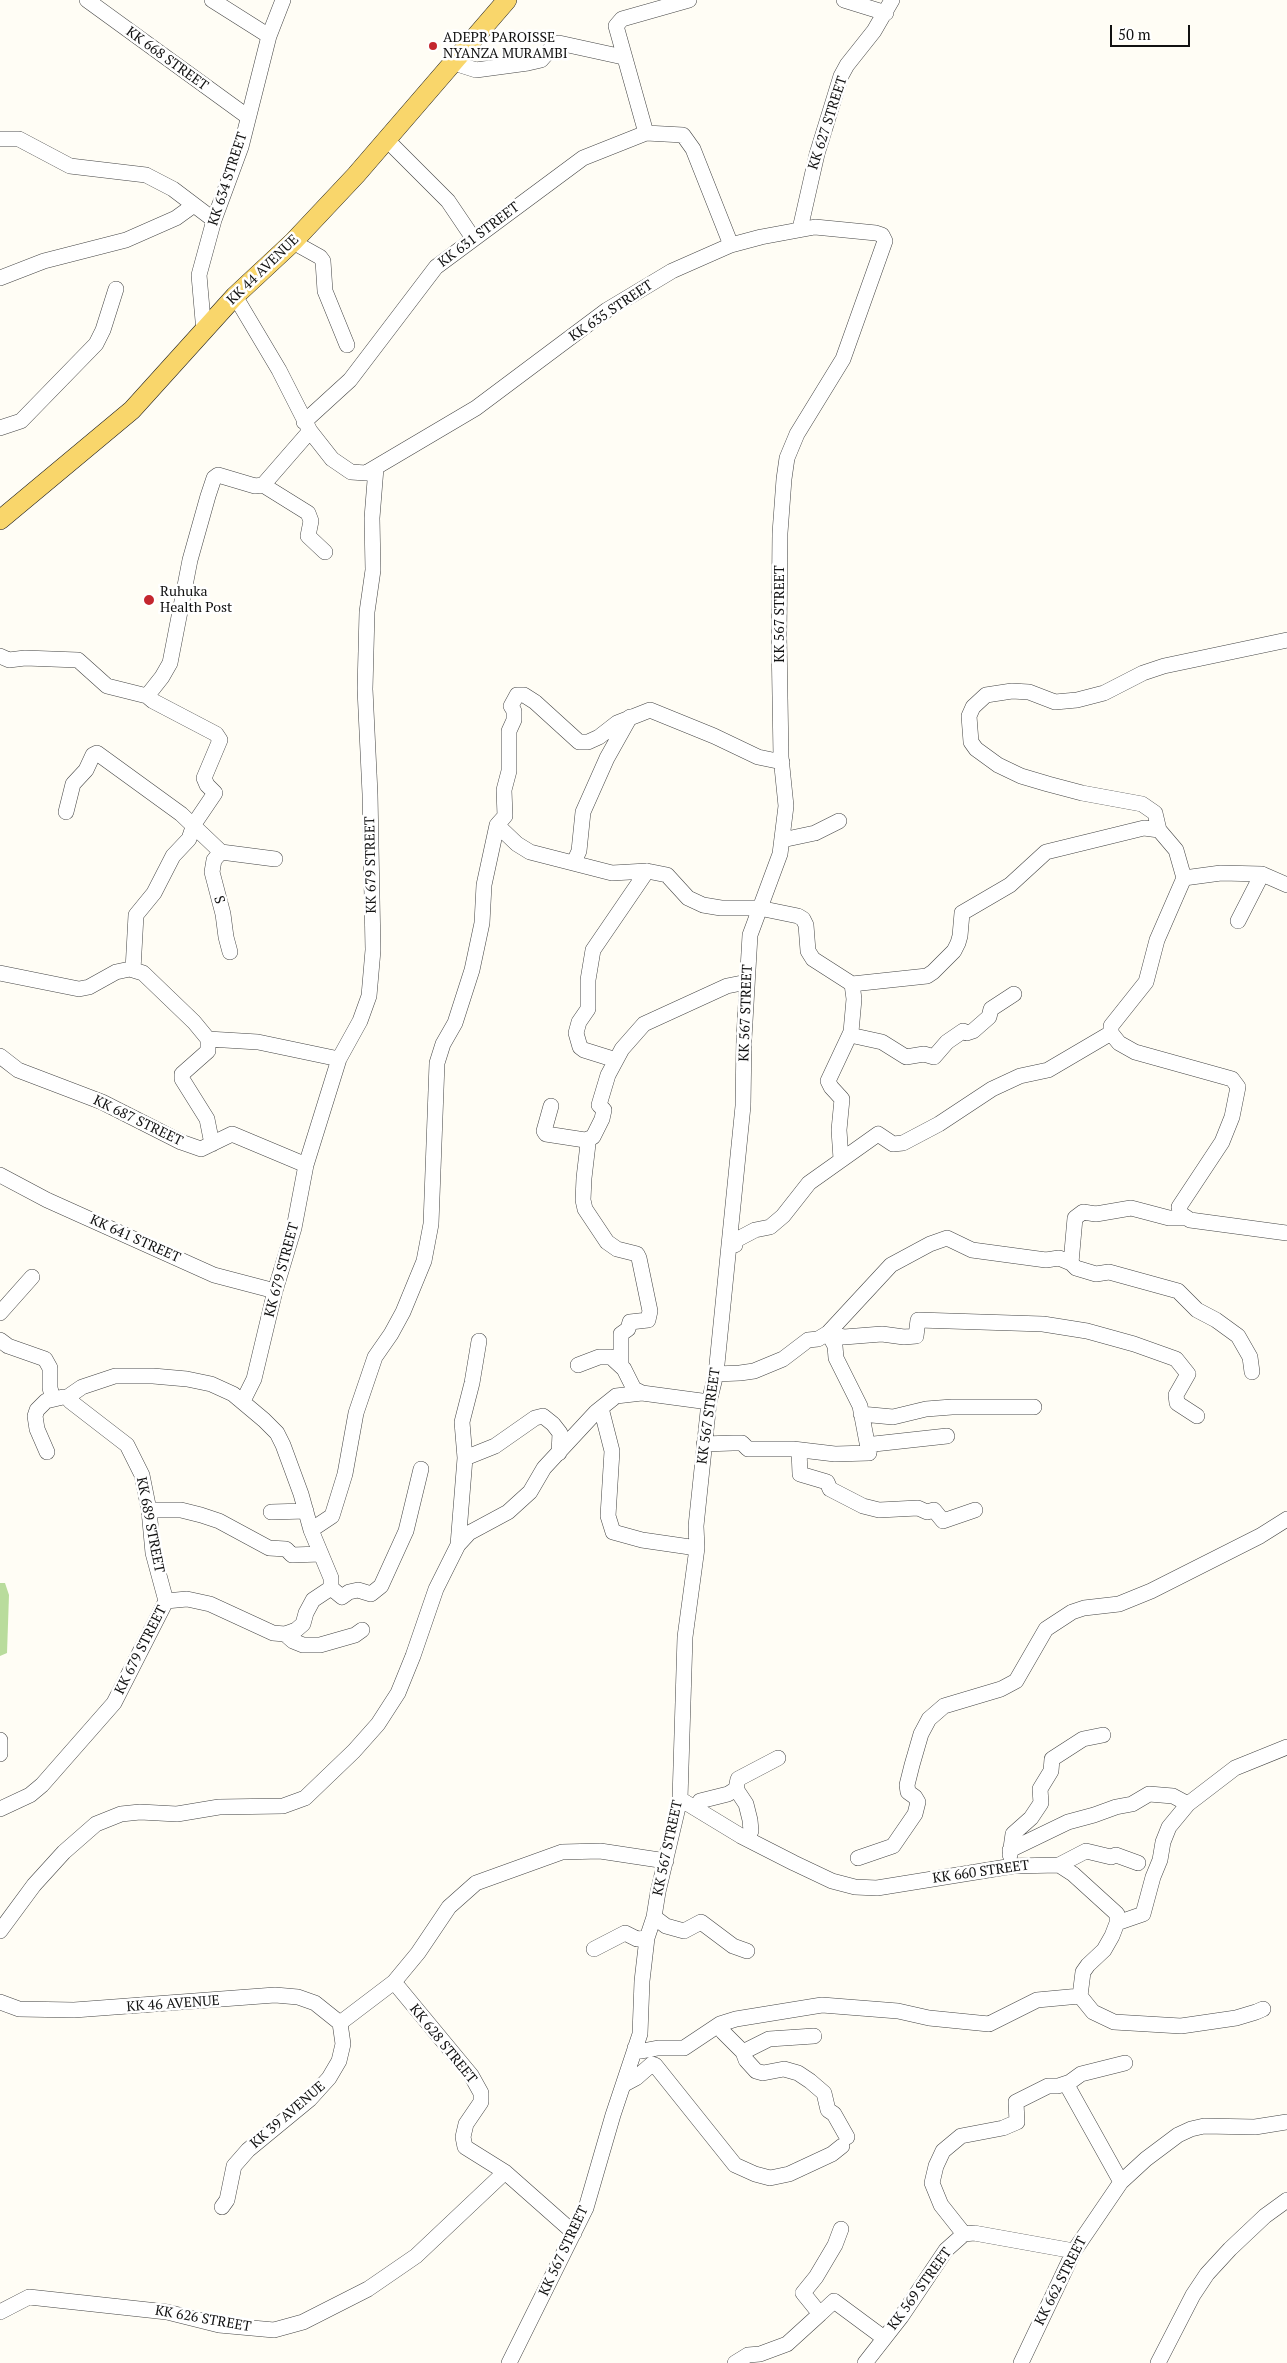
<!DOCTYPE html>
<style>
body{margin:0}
#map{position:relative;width:1287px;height:2363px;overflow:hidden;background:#fffdf5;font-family:"PT Serif",serif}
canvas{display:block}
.scale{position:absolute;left:1110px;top:25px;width:80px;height:22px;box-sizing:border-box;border:2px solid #111;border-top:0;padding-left:6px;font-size:15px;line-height:18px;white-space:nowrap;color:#111;-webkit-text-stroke:4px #fff;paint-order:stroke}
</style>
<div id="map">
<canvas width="1287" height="2363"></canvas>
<div class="scale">50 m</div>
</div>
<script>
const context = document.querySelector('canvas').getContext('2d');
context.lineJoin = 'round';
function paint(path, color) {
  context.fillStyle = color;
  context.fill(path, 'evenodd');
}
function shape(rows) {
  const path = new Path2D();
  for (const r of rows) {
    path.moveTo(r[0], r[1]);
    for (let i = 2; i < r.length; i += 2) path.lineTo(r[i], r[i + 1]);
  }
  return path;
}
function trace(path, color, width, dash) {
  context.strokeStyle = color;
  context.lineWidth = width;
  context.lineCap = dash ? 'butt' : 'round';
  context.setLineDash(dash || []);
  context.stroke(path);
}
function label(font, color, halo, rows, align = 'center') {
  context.font = font + ' "PT Serif",serif';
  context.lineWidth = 5;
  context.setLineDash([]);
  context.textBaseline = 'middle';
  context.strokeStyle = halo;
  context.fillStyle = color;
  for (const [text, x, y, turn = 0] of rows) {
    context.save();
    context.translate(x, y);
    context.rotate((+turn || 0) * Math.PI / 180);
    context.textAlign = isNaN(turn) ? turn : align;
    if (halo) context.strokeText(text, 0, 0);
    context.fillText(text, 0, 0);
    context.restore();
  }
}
const forest = shape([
 [0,1583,5,1583,9,1595,7,1653,0,1656]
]);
const minor = shape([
 [87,0,248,117],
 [212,0,269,36],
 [844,0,886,13],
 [454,63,476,70,528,63,541,60,554,45,559,43,623,57],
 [646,133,616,26,622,19,689,0],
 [0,139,19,139,70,166,146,175,173,189,214,220],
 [387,140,448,201,473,238],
 [800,229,817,154,841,76,847,65,874,31,892,0],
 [293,242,320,257,323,261,325,291,347,345],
 [0,278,44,261,126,240,176,218,194,205],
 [235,296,279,370,310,431,332,459,351,472,366,473,476,408,607,310,672,271,731,245,761,237,815,227,876,233,882,235,885,241,843,359,797,434,787,458,784,479,780,533,779,636,781,757,786,806,780,854,750,935,744,1039,743,1106,716,1374,709,1402,696,1526,697,1548,685,1637,680,1799,658,1892,654,1917,647,1938,642,1981,640,2034,613,2115,586,2208,509,2363],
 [204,332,199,275,214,220,241,147,269,36,283,0],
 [304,422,350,380,436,267,583,158,646,133,683,135,693,149,731,245],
 [0,428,21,421,96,344,103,330,116,289],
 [263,485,308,513,311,521,308,536,325,552],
 [0,656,9,660,25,658,78,660,107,686,147,696],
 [66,812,73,784,86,770,93,755,97,753,181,814,221,852,275,859],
 [497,825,517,844,530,852,612,873,647,871,667,875,688,898,703,905,721,908,759,908,798,916,803,919,806,925,808,951,813,959,852,984,927,976,933,972,954,951,958,943,960,936,962,913,1010,885,1046,852,1144,828,1159,830,1176,850,1184,878,1157,940,1146,982,1111,1026,1111,1033,1119,1043,1135,1052,1232,1079,1238,1087,1232,1117,1222,1142,1179,1207,1181,1214,1190,1220,1287,1233],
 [1159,830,1155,813,1142,804,1082,793,1048,784,1021,776,998,765,976,749,971,742,969,716,973,707,986,695,1012,691,1029,692,1055,702,1077,700,1104,693,1143,673,1164,666,1287,640],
 [782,840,815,833,839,821],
 [221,852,214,860,212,872,223,914,226,937,230,952],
 [574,862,579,851,583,812,607,758,630,717],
 [1184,878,1221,873,1262,874,1287,885],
 [1238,921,1262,874],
 [133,970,136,915,154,893,173,856,189,839,194,824,215,793,207,785,204,778,220,740,216,734,153,701,147,696,162,677,170,663,190,560,208,496,214,478,218,475,255,486,263,485,310,431],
 [0,973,79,989,89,987,116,972,130,969,143,973,194,1022,208,1039,258,1042,339,1059],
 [850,1035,882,1042,906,1057,924,1054,934,1057,947,1042,963,1031,967,1033,973,1031,989,1017,991,1009,1014,994],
 [208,1039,208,1051,182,1074,182,1079,207,1119,212,1144],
 [0,1056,18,1070,102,1102,181,1142,201,1149,232,1134,306,1165],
 [616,1060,584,1050,580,1047,576,1033,579,1022,588,1009,588,980,593,950,647,871],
 [551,1106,544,1131,546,1134,585,1140,588,1144,584,1178,583,1200,585,1209,607,1242,617,1249,637,1254,639,1258,650,1311,648,1320,630,1322,628,1329,621,1334,621,1365],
 [585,1140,593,1137,602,1119,604,1110,599,1105,608,1075,622,1049,644,1024,727,986,747,982],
 [841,1159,839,1130,842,1099,831,1087,828,1081,851,1032,854,999,852,984],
 [0,1175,47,1200,214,1275,275,1291],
 [729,1247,735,1245,736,1240,755,1230,770,1227,783,1216,809,1183,878,1134,893,1144,903,1143,939,1124,992,1089,1020,1076,1048,1070,1111,1033],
 [1071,1263,1075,1218,1083,1212,1096,1214,1131,1208,1169,1218,1185,1218],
 [0,1313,32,1277],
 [0,1340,8,1346,45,1359,50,1368,50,1388,53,1399],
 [578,1365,599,1357,611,1357,624,1369,634,1389,642,1393],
 [716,1374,740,1373,754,1371,783,1359,808,1340,818,1339,828,1333,844,1337,882,1334,904,1337,916,1336,918,1320,1043,1324,1087,1331,1134,1344,1176,1359,1188,1374,1176,1395,1177,1403,1197,1416],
 [243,1401,254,1379,275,1291,294,1228,306,1165,339,1059,360,1021,369,996,373,950,370,794,365,689,367,612,373,570,372,518,376,468],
 [601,1408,612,1451,608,1516,613,1532,642,1540,697,1548],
 [861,1414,893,1417,926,1409,952,1407,1034,1407],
 [704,1444,733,1443,742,1443,748,1449,793,1449,835,1454,869,1453,860,1406,836,1358,835,1346,828,1333,891,1265,930,1244,947,1238,972,1250,1046,1260,1059,1258,1071,1263,1076,1268,1096,1274,1109,1272,1178,1291,1197,1310,1216,1320,1238,1336,1250,1357,1252,1372],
 [799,1450,800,1474,827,1482,830,1489,863,1506,879,1510,918,1508,927,1512,934,1510,943,1521,975,1510],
 [47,1452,37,1429,35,1416,37,1410,46,1401,63,1397],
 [869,1453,870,1446,874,1444,947,1436],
 [465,1458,495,1446,535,1418,543,1416,553,1424,560,1433,559,1453],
 [149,1510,181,1510,201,1515,219,1521,269,1548,286,1549,292,1555,321,1554],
 [271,1512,306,1511],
 [311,1530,332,1516,345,1474,356,1413,375,1357,391,1334,403,1312,424,1261,431,1224,437,1063,443,1044,455,1023,472,970,482,923,484,885,497,825,505,816,504,790,509,771,509,731,514,720,514,711,511,706,517,695,524,695,535,702,579,742,588,742,599,737,617,723,650,710,714,736,758,757,782,762],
 [458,1545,465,1458,462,1422,472,1383,479,1341],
 [331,1588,342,1597,349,1592,358,1590,371,1594,381,1586,406,1531,421,1469],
 [285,1634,293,1641,303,1645,320,1645,355,1635,362,1630],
 [0,1740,0,1754],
 [736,1789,746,1804,750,1820,751,1831,747,1839],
 [680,1799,741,1836,794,1863,832,1881,855,1887,877,1888,1013,1866,1059,1865,1073,1874,1117,1914,1117,1923,1112,1936,1104,1950,1088,1965,1083,1972,1080,1996,1093,2012,1114,2022,1181,2026,1236,2018,1256,2012,1263,2009],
 [0,1809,30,1795,42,1785,114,1703,166,1601,187,1599,210,1604,273,1633,285,1634,296,1630,303,1624,306,1613,313,1600,331,1588,331,1578,311,1530,301,1494,283,1445,277,1433,264,1420,233,1394,211,1384,187,1379,153,1376,115,1376,82,1387,69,1396,70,1401,127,1445,142,1475,149,1510,153,1553,166,1601],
 [697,1809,700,1801,728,1794,736,1789,738,1779,778,1758],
 [1010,1850,1068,1822,1094,1815,1116,1807,1132,1804,1149,1794,1173,1796,1188,1804],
 [1010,1855,1013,1834,1031,1818,1041,1803,1040,1789,1051,1771,1052,1759,1083,1739,1103,1735],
 [858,1858,893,1846,915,1814,918,1802,915,1797,908,1792,907,1785,912,1765,921,1734,929,1719,944,1706,1001,1689,1016,1681,1046,1629,1072,1612,1084,1608,1119,1604,1151,1591,1260,1536,1287,1519],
 [1059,1865,1086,1851,1111,1857,1116,1855,1138,1863],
 [654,1917,666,1926,684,1931,701,1922,733,1946,747,1951],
 [1117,1923,1143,1914,1153,1877,1160,1860,1163,1842,1169,1827,1188,1804,1235,1768,1287,1747],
 [0,1931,34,1885,64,1852,96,1824,121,1814,140,1812,177,1814,219,1807,283,1806,305,1798,354,1751,378,1724,398,1693,413,1656,436,1589,458,1545,469,1533,508,1512,530,1492,544,1468,596,1412,616,1396,642,1393,709,1402],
 [594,1949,625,1933,637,1939,647,1938],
 [394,1982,471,2075,481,2093,481,2102,466,2124,463,2137,465,2147,505,2172,574,2233],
 [0,2002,19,2009,74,2010,275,1995,298,1997,315,2003,340,2023],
 [340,2023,394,1982,418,1953,449,1907,476,1883,562,1852,600,1851,666,1861],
 [720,2024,723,2032,743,2052,746,2060,756,2071,763,2073,784,2069,798,2073,810,2081,824,2093,828,2110,834,2114,847,2137],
 [635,2048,642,2051,658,2048,684,2048,720,2024,736,2019,822,2005,898,2011,929,2018,989,2024,1037,2000,1080,1996],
 [743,2052,769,2039,814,2036],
 [623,2085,636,2078,652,2064,655,2065,735,2165,755,2174,770,2178,789,2174,832,2154,842,2146],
 [1121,2182,1068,2087,1070,2082,1081,2074,1125,2063],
 [222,2207,227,2200,234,2166,248,2150,310,2099,329,2078,339,2061,343,2044,340,2023],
 [964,2234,941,2205,932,2183,936,2166,943,2151,961,2136,1003,2128,1017,2122,1016,2102,1048,2086,1058,2086,1070,2082],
 [0,2312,29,2297,167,2312,219,2325,274,2330,303,2322,368,2289,416,2256,505,2172],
 [820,2314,834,2301,884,2338],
 [735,2363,748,2355,760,2354,787,2344,820,2314,803,2293,816,2277,835,2245,841,2229],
 [865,2363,901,2317,946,2250,964,2234,974,2233,1074,2251],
 [1021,2363,1074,2251,1121,2182,1146,2159,1178,2135,1191,2129,1204,2126,1255,2127,1287,2122],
 [1158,2363,1193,2295,1207,2274,1230,2249,1265,2216,1287,2200]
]);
const major = shape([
 [0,520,132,410,235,296,293,242,356,175,507,0]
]);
const markers = [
 [433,46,5,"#c4262e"],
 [149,600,6,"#c4262e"]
];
const poiNames = [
 ["ADEPR PAROISSE",443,38],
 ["NYANZA MURAMBI",443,54],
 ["Ruhuka",160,592],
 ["Health Post",160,608]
];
const streetNames = [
 ["KK 668 STREET",167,59,36],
 ["KK 627 STREET",828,123,-72],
 ["KK 634 STREET",228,179,-72],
 ["KK 631 STREET",479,235,-37],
 ["KK 44 AVENUE",263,270,-44],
 ["KK 635 STREET",611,311,-34],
 ["KK 567 STREET",780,614,-90],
 ["KK 679 STREET",371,865,-91],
 ["S",219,900,73],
 ["KK 567 STREET",746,1013,-88],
 ["KK 687 STREET",138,1121,26],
 ["KK 641 STREET",135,1239,24],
 ["KK 679 STREET",282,1270,-75],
 ["KK 567 STREET",709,1416,-82],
 ["KK 689 STREET",150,1525,79],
 ["KK 679 STREET",141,1650,-63],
 ["KK 567 STREET",668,1848,-78],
 ["KK 660 STREET",981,1872,-8],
 ["KK 46 AVENUE",173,2004,-4],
 ["KK 628 STREET",443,2044,51],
 ["KK 39 AVENUE",288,2115,-41],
 ["KK 567 STREET",564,2251,-65],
 ["KK 662 STREET",1061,2281,-63],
 ["KK 569 STREET",920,2289,-54],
 ["KK 626 STREET",203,2319,10]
];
paint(forest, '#b9dc9c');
trace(minor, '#444', 16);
trace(major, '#222', 20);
trace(minor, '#fff', 15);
trace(major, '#f9d66b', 19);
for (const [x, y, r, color] of markers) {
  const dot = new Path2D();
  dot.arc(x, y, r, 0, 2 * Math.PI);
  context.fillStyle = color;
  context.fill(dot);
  trace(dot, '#fff', 2);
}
label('14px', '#111', '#fff', poiNames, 'left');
label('14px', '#111', '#fff', streetNames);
</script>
